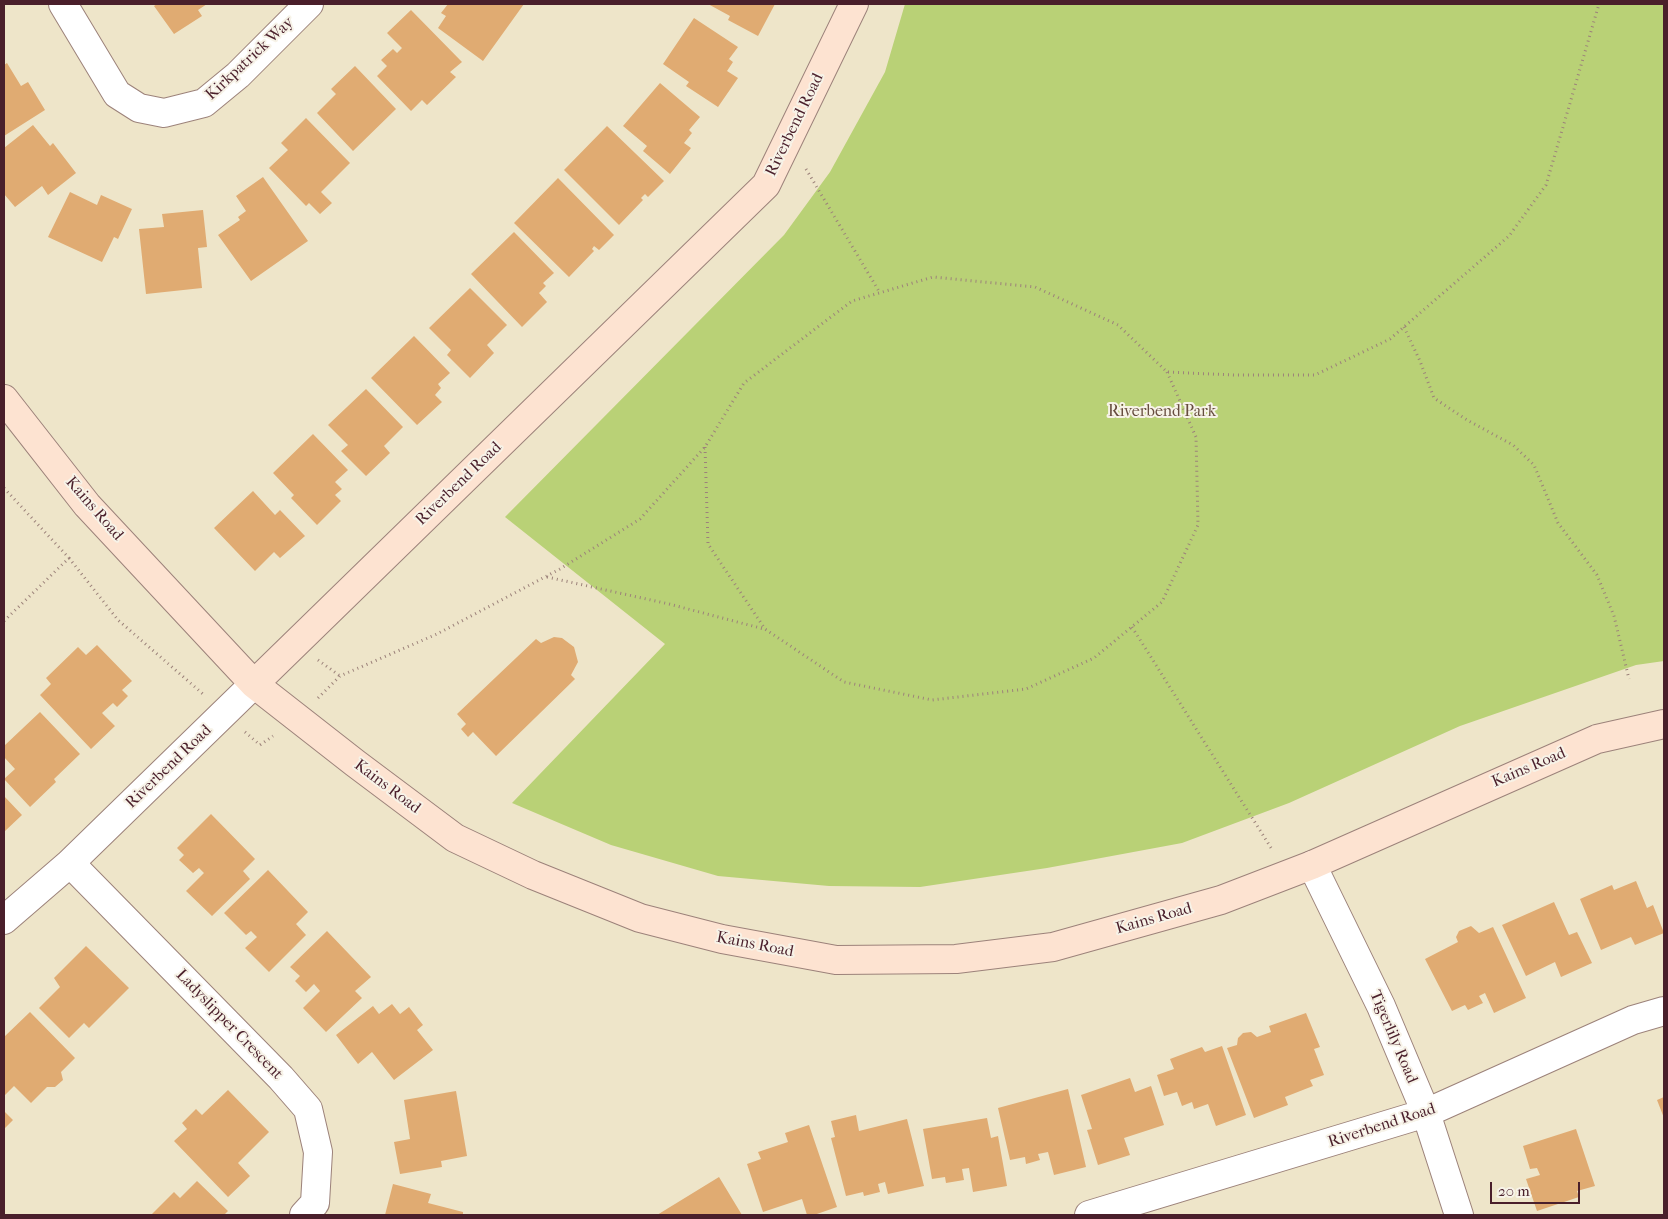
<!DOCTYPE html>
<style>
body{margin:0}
#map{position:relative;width:1668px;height:1219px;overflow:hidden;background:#eee5c9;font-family:"IM FELL French Canon",serif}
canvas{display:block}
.frame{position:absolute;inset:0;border:5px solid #4a1f2b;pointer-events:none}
.scale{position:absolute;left:1490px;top:1182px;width:90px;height:22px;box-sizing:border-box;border:2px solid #4a1f2b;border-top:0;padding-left:6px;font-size:15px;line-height:18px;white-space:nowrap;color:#4a1f2b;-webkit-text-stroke:4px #f7f3e8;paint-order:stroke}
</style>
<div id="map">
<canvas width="1668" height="1219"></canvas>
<div class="frame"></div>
<div class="scale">20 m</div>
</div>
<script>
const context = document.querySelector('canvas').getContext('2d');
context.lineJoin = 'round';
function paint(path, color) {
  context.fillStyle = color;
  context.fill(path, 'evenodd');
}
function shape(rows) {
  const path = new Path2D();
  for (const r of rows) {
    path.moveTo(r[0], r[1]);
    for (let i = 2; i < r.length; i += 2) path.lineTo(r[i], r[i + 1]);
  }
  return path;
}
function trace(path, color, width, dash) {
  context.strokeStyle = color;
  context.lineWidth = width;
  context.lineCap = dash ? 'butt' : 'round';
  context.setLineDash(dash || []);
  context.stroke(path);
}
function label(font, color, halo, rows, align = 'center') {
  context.font = font + ' "IM FELL French Canon",serif';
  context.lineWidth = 4;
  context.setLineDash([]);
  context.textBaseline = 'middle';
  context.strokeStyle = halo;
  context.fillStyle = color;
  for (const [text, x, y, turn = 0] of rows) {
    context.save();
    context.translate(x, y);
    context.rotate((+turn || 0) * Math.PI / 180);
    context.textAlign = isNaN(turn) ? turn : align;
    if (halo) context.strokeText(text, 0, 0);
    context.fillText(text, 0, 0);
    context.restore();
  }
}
const green = shape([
 [905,4,1664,4,1664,661,1636,665,1460,726,1289,803,1182,843,1047,868,920,887,829,886,718,876,611,845,512,803,665,644,505,517,784,235,830,172,885,72]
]);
const building = shape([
 [157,4,207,4,198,10,202,16,174,34,154,6],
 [448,4,524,4,483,61,438,28,446,16,441,13],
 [708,4,775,4,758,36,728,20,730,16],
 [411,10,462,62,450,72,456,77,427,105,422,100,411,111,377,76,387,66,381,60,393,49,397,53,402,48,387,33],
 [694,18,738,47,729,59,733,62,727,71,738,78,718,107,686,86,689,82,663,64],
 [7,63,21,86,28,82,45,110,4,136,4,65],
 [355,66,396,109,353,151,317,113,336,94,331,89],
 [660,83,700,117,689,130,692,133,684,143,691,148,670,174,643,151,647,146,623,126],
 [306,118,350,163,321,192,332,203,320,214,309,203,306,206,269,168,288,150,281,143],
 [33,125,50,146,53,143,76,173,48,195,42,186,15,207,4,194,4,148],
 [607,126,664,181,648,197,645,194,641,198,643,200,619,225,564,170],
 [263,177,308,241,251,281,218,235,240,220,238,217,246,211,236,196],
 [558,178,614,235,599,250,594,246,592,249,594,251,569,277,514,223],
 [70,192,97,205,101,195,132,209,118,239,114,237,102,262,48,237],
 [203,210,207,247,198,248,202,288,146,294,139,229,164,227,162,214],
 [514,232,554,273,543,283,546,286,539,293,547,302,522,327,471,274],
 [470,288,507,325,487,345,494,353,470,378,447,355,451,350,429,328],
 [414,336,450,373,438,384,441,388,435,395,442,402,417,425,371,378],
 [366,389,403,427,384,446,390,453,366,476,341,451,348,445,328,425],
 [313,434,348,470,335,482,342,489,335,495,341,501,317,525,291,498,294,495,273,473],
 [253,491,275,515,280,510,305,536,280,558,274,552,255,571,214,528],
 [554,637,562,638,574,647,578,662,571,675,575,679,496,756,473,732,468,737,461,729,466,724,457,714,536,639,541,643],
 [97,645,132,681,122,690,128,696,117,707,113,703,102,713,115,726,91,749,40,695,51,684,46,678,78,647,86,655],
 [40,712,80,754,54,779,56,782,30,807,4,779,15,769,4,757,4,746],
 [4,796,22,815,4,832],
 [211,814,255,859,243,871,250,879,212,916,186,891,204,873,199,868,193,873,179,860,184,855,177,848],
 [268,870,308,912,296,924,306,935,269,972,245,948,257,937,251,931,246,935,224,913],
 [1636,881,1647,908,1653,905,1664,933,1635,945,1631,937,1601,950,1580,899,1612,885,1614,890],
 [1554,902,1569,935,1577,932,1592,963,1561,977,1555,962,1526,976,1502,925],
 [1471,926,1479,933,1493,927,1526,998,1494,1013,1485,993,1479,996,1483,1003,1468,1010,1465,1005,1452,1011,1425,959,1458,942,1456,937,1459,931],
 [327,931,371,977,355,991,362,998,326,1032,303,1008,320,991,314,984,306,992,295,981,300,976,290,967],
 [86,946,129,988,89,1028,84,1023,69,1038,39,1008,60,987,54,978],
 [392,1004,400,1014,409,1007,423,1025,417,1030,433,1050,394,1080,372,1052,358,1064,336,1035,373,1006,379,1014],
 [30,1012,75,1058,61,1072,63,1080,55,1087,47,1087,31,1103,14,1086,4,1096,4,1037],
 [1306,1013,1320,1047,1314,1049,1324,1075,1310,1080,1313,1086,1285,1097,1288,1105,1254,1118,1227,1048,1237,1045,1238,1038,1243,1033,1251,1032,1257,1037,1271,1032,1269,1026],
 [1222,1046,1246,1115,1216,1126,1208,1104,1194,1109,1192,1102,1182,1106,1177,1092,1164,1096,1157,1075,1174,1069,1170,1059,1202,1047,1205,1052],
 [1130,1078,1135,1092,1151,1086,1164,1125,1124,1138,1130,1155,1098,1165,1087,1130,1092,1129,1081,1095],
 [1068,1089,1086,1167,1054,1175,1048,1152,1038,1154,1040,1160,1026,1164,1025,1157,1010,1160,998,1108],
 [228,1090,269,1132,238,1163,250,1176,228,1197,174,1141,187,1129,182,1123,196,1109,202,1115],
 [456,1091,467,1156,441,1161,442,1167,400,1174,394,1142,410,1139,404,1100],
 [1664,1097,1664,1118,1657,1100],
 [4,1111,13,1120,4,1129],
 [856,1115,859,1131,907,1119,924,1186,888,1194,885,1182,878,1184,880,1192,864,1196,863,1192,846,1196,831,1138,835,1137,831,1121],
 [987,1118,991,1138,998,1136,1007,1186,973,1192,969,1168,962,1169,964,1180,946,1183,945,1177,932,1179,923,1129],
 [809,1125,837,1207,814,1215,807,1215,802,1199,763,1212,747,1164,761,1159,758,1152,788,1142,785,1133],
 [1576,1129,1595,1186,1577,1191,1579,1197,1537,1211,1526,1179,1540,1175,1537,1168,1530,1169,1523,1146],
 [719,1177,742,1215,657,1215],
 [197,1181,228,1211,224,1215,151,1215,174,1192,180,1198],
 [393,1184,431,1194,428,1203,463,1212,463,1215,385,1215]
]);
const path = shape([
 [806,169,880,293],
 [1404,327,1420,361,1434,398,1467,420,1513,445,1534,465,1558,523,1597,575,1614,616,1629,679],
 [705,447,708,544,765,629,844,682,932,700,1026,689,1094,658,1162,602,1198,525,1196,437,1167,372],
 [4,488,69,558,4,621],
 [69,558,118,620,203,694],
 [547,577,669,604,764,629],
 [1132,627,1273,851],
 [318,660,340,676],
 [318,698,340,676,437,634,560,569,640,519,705,447,744,383,852,301,933,277,1035,287,1118,325,1167,372,1233,375,1315,375,1390,339,1509,236,1546,185,1599,4],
 [245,732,260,745,273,736]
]);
const street = shape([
 [63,4,117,94,139,108,164,113,204,103,238,75,309,4],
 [70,863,281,1078,308,1109,318,1152,315,1203,304,1215],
 [1312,865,1381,1006,1426,1113,1459,1215],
 [4,920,70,863,254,684],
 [1089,1215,1426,1113,1633,1020,1664,1011]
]);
const secondary = shape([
 [4,399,87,505,254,684,355,763,455,838,533,875,640,918,722,939,836,960,956,959,1053,947,1221,900,1312,865,1597,739,1664,724],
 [254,684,766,185,854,4]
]);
const streetNames = [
 ["Kirkpatrick Way",250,59,-43],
 ["Riverbend Road",795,125,-64],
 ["Riverbend Road",459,484,-44],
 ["Kains Road",94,509,49],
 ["Riverbend Road",169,767,-44],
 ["Kains Road",1529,768,-23],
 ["Kains Road",387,787,37],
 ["Kains Road",1154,919,-16],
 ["Kains Road",755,945,11],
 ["Ladyslipper Crescent",229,1025,46],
 ["Tigerlily Road",1393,1037,67],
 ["Riverbend Road",1382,1126,-18]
];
const parkNames = [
 ["Riverbend Park",1162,412]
];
paint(green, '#b9d176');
paint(building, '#e0ab72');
trace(street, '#9c827a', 30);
trace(secondary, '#9c827a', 30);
trace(path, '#9c827a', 3, [1, 4]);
trace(street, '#fff', 28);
trace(secondary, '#fde3d1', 28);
label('16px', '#4a1f2b', '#f7f3e8', streetNames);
label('16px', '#664c3e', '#f7f3e8', parkNames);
</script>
